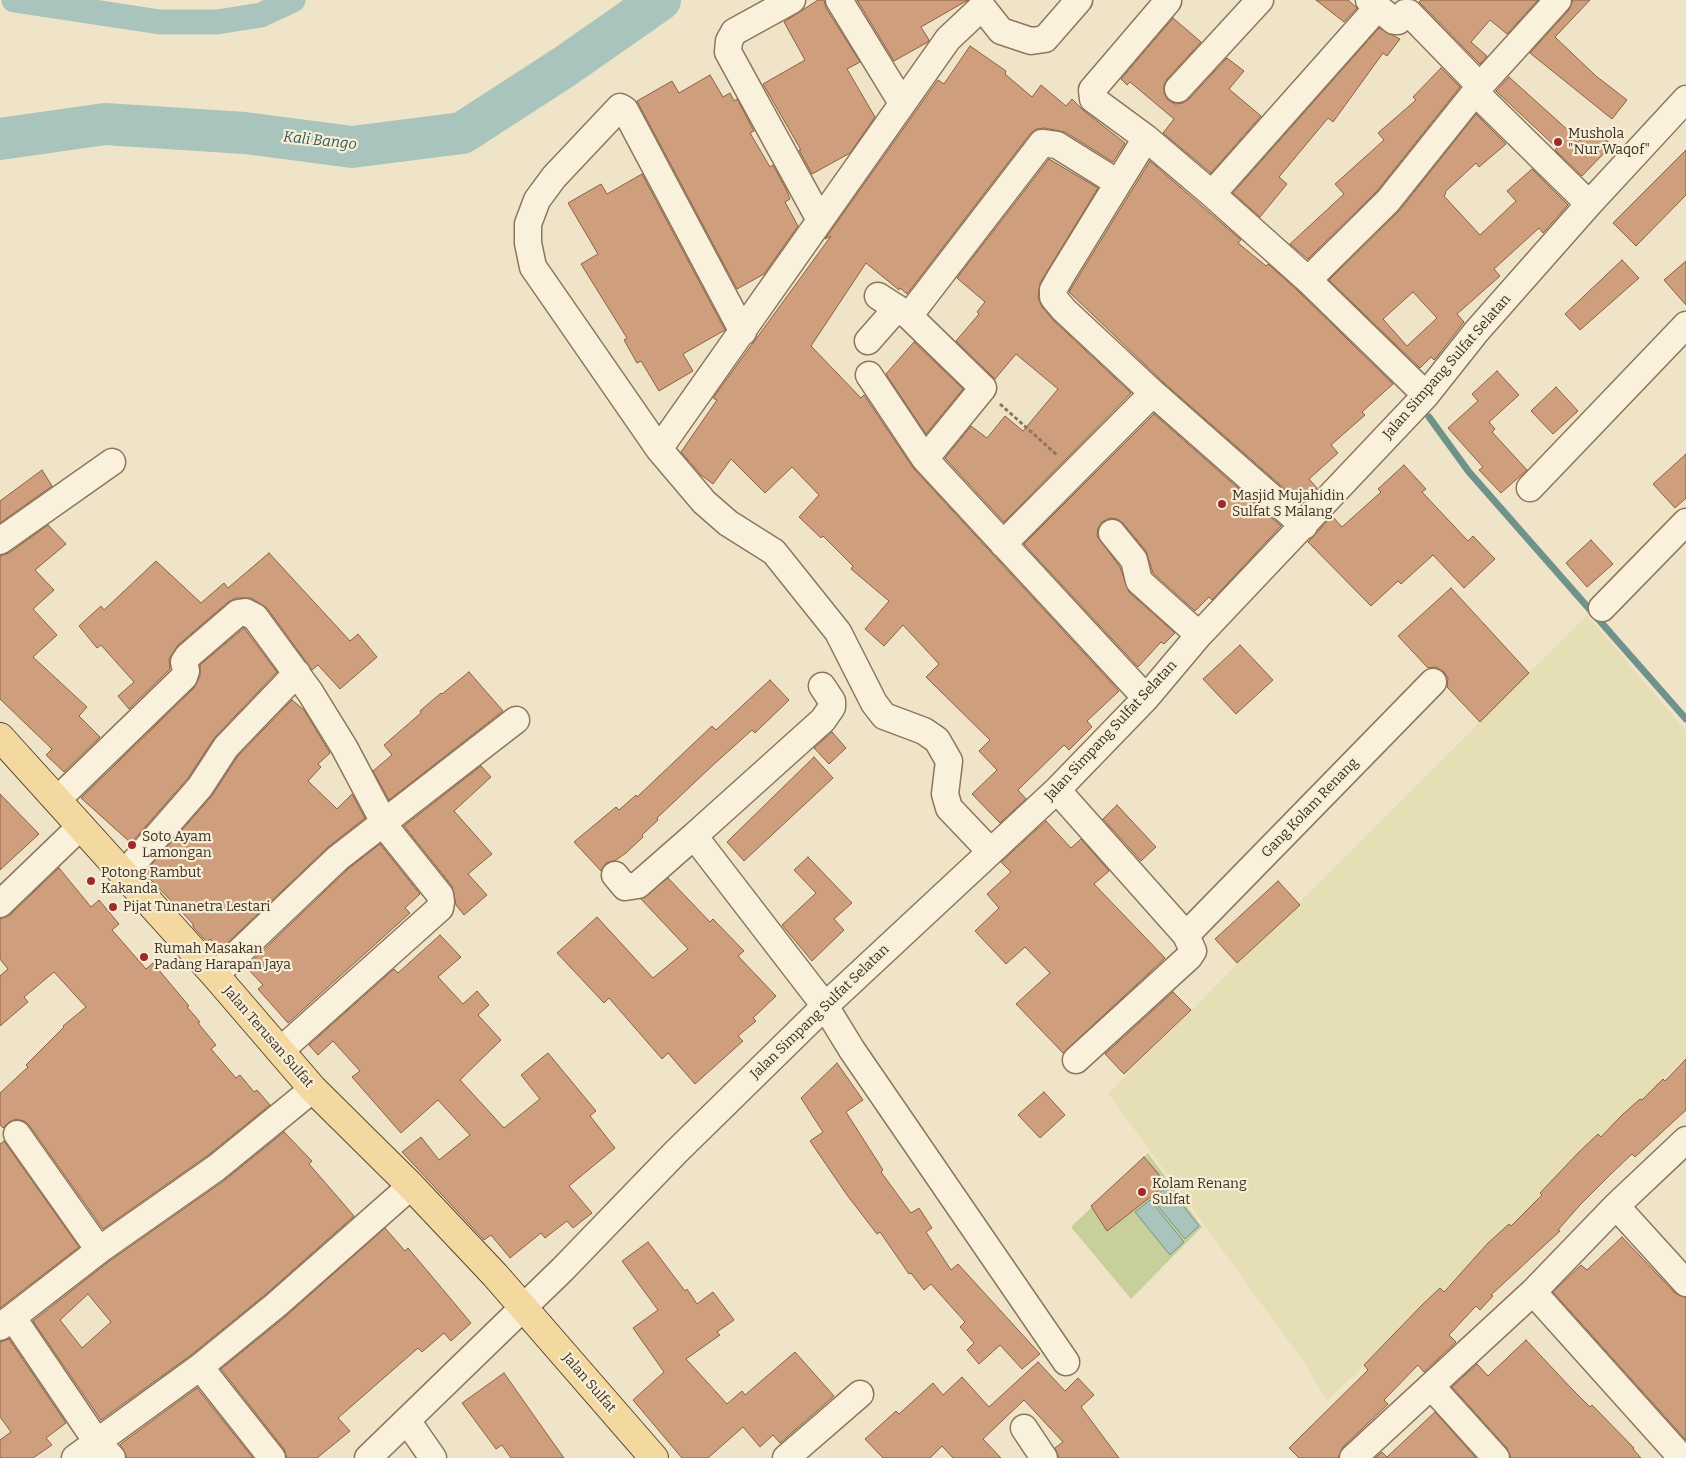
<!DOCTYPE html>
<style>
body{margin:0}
canvas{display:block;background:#f0e4c8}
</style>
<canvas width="1686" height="1458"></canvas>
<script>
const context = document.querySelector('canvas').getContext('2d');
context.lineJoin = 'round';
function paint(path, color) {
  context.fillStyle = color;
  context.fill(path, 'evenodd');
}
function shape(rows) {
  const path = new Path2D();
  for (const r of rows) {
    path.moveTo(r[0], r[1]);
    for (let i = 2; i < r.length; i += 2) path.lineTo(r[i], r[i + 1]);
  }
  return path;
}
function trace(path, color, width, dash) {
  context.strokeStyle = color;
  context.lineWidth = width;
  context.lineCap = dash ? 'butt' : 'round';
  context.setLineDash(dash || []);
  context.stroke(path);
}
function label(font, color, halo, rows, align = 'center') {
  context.font = font + ' Bitter,serif';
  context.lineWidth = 4.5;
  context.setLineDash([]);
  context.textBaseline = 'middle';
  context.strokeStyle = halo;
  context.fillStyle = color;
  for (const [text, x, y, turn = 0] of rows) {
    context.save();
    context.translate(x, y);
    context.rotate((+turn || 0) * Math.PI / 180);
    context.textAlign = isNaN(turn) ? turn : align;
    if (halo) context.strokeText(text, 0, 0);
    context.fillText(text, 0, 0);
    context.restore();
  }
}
const farmland = shape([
 [1587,615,1686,731,1686,1057,1327,1401,1306,1365,1108,1093]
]);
const green = shape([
 [1148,1153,1202,1227,1131,1299,1071,1227]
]);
const water = shape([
 [1168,1186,1199,1226,1185,1239,1152,1199,1168,1186],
 [1150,1200,1184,1242,1170,1255,1135,1212,1150,1200]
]);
const stream = shape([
 [1429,417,1469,472,1686,719]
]);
const canal = shape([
 [14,0,160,22,217,22,261,15,293,0]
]);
const river = shape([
 [0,139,105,124,245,133,352,147,462,133,564,67,660,0]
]);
const building = shape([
 [818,0,824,0,826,8,860,62,847,69,875,117,850,153,812,174,799,150,801,150,763,84,805,60,784,22,818,0],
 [857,0,968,0,921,27,929,40,928,42,894,61,857,0],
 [1316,0,1348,0,1357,8,1344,22,1316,0],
 [1421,0,1538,0,1507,34,1490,20,1471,42,1487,56,1480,64,1419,2,1421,0],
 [1573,0,1590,0,1555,37,1596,76,1627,100,1612,119,1530,53,1569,10,1573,0],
 [1173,18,1201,42,1167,79,1164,85,1164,93,1168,100,1175,104,1183,103,1189,99,1227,58,1244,71,1229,89,1261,116,1211,173,1163,133,1174,119,1130,82,1127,85,1121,79,1173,18],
 [1379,28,1400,39,1387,56,1383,53,1333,122,1328,118,1279,177,1287,184,1260,217,1233,193,1379,28],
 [970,46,1006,71,1005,74,1032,97,1041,85,1066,106,1072,99,1084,111,1125,143,1113,162,1065,132,1044,128,1036,129,1030,134,907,294,900,288,899,290,866,263,811,346,861,398,864,395,914,469,1119,691,1087,721,1092,727,1069,750,1064,745,1018,790,1026,799,1000,823,972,794,997,770,979,751,990,740,926,677,939,664,903,625,884,646,865,629,889,601,851,569,853,566,823,536,821,538,799,517,819,495,792,467,765,493,731,459,713,484,701,475,681,452,717,400,713,398,831,236,825,239,938,80,944,84,970,46],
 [1441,68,1460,87,1377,191,1308,259,1290,244,1344,194,1335,184,1384,140,1378,133,1416,100,1413,97,1441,68],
 [710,75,723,97,730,93,734,101,737,99,754,131,750,133,770,167,773,165,786,189,790,199,785,202,798,226,764,274,737,289,637,101,672,81,679,93,710,75],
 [1509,77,1580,141,1591,128,1612,145,1582,176,1555,150,1557,148,1496,91,1509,77],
 [1476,114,1506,144,1479,167,1476,163,1445,192,1446,193,1444,196,1480,235,1516,201,1507,191,1532,169,1568,205,1543,233,1539,228,1494,269,1500,276,1457,314,1464,322,1436,358,1434,360,1431,357,1420,368,1329,280,1400,210,1476,114],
 [1413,292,1437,318,1407,346,1383,319,1413,292],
 [1686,150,1686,195,1636,246,1613,223,1686,150],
 [1049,159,1098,188,1040,283,1038,298,1042,307,1054,321,1131,393,1004,522,945,458,971,426,987,438,1005,416,1023,431,1058,389,1016,354,995,379,956,341,979,314,977,312,985,302,957,278,1049,159],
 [1150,161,1241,240,1238,243,1266,266,1268,264,1298,291,1393,384,1362,412,1365,415,1331,445,1338,453,1309,479,1317,488,1302,504,1163,382,1069,292,1150,161],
 [642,174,725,330,683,354,693,371,659,391,641,361,637,363,624,340,627,338,581,264,598,254,568,203,601,184,607,194,642,174],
 [1622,260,1639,278,1580,330,1565,314,1622,260],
 [1686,261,1686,305,1664,280,1686,261],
 [914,342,963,389,926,434,886,374,914,342],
 [1497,371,1519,395,1489,422,1495,429,1492,432,1527,470,1501,493,1479,470,1483,467,1448,428,1478,401,1472,394,1497,371],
 [1556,387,1578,411,1553,434,1531,411,1556,387],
 [1154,414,1281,526,1212,600,1209,597,1195,611,1153,573,1146,551,1123,523,1117,519,1110,518,1102,522,1098,528,1097,536,1120,567,1129,592,1175,633,1164,644,1161,642,1138,667,1024,544,1154,414],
 [1686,454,1686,498,1675,508,1653,484,1686,454],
 [1404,465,1426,489,1422,492,1468,541,1473,536,1495,559,1464,588,1433,555,1401,584,1398,581,1371,606,1308,542,1332,516,1342,527,1381,492,1378,489,1404,465],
 [42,470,52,486,0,523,0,501,42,470],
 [48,525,66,544,35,570,54,590,33,609,57,635,33,657,87,707,79,716,100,737,64,772,46,755,52,749,0,699,0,556,9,553,48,525],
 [1591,540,1613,564,1587,587,1566,563,1591,540],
 [269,553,350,641,358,634,377,657,340,689,318,665,312,670,267,608,251,598,236,598,228,602,178,645,169,659,170,669,129,709,118,696,134,682,101,645,97,648,79,626,101,606,104,610,156,561,201,603,224,583,228,588,269,553],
 [1451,588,1529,673,1480,722,1447,687,1448,678,1444,672,1436,667,1428,668,1398,636,1451,588],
 [244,628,277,672,215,737,188,778,131,843,81,798,194,688,200,676,200,665,244,628],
 [1240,645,1273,680,1236,714,1203,679,1240,645],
 [469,672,503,711,389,800,373,771,392,755,384,745,421,713,420,711,441,693,442,694,469,672],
 [770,680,789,700,755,733,752,730,712,766,657,818,658,820,642,835,643,837,626,853,616,860,606,863,601,871,574,842,616,807,619,810,636,795,637,797,712,726,716,730,770,680],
 [292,700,304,710,330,753,318,764,321,767,308,781,337,809,352,794,365,818,328,847,220,950,210,939,207,942,193,927,193,924,180,910,144,873,211,797,238,756,292,700],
 [832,732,846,748,829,764,814,748,832,732],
 [814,757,833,778,744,861,727,842,814,757],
 [481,766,491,777,454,811,492,854,468,874,487,895,464,915,456,905,452,886,404,826,481,766],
 [0,794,39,834,0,870,0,794],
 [1117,805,1156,847,1141,861,1103,819,1117,805],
 [1046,821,1071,848,1081,839,1109,871,1094,884,1165,958,1063,1053,1016,1004,1050,973,1025,947,1006,964,975,931,999,908,987,894,1011,872,1001,862,1046,821],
 [380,844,420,894,405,908,410,913,288,1023,258,989,263,985,246,967,348,869,380,844],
 [808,857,852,903,834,919,844,930,812,961,782,925,816,893,794,870,808,857],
 [59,868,91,907,99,900,119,924,112,930,146,969,153,963,189,1006,187,1007,200,1022,198,1023,216,1045,211,1049,236,1078,240,1075,254,1092,257,1090,270,1105,207,1156,103,1229,29,1125,24,1121,16,1119,9,1122,3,1128,0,1125,0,1093,28,1067,26,1065,64,1027,63,1026,86,1007,54,972,24,997,28,1002,0,1026,0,976,8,969,0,959,0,919,10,915,59,868],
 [668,878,710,922,713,919,744,951,738,956,776,996,753,1018,756,1021,738,1036,743,1041,695,1084,668,1053,662,1059,609,998,604,1003,557,953,597,917,653,978,688,949,641,899,668,878],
 [1278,881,1300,905,1237,963,1215,939,1278,881],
 [440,935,461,957,438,977,463,1004,477,991,489,1005,478,1015,501,1040,460,1080,504,1128,540,1099,521,1075,548,1053,596,1111,590,1116,615,1148,569,1186,592,1213,573,1228,567,1221,545,1238,541,1233,510,1258,491,1235,484,1240,402,1152,421,1137,439,1160,470,1135,438,1100,401,1133,352,1077,360,1071,333,1041,318,1055,309,1045,394,969,398,973,440,935],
 [1173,992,1191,1010,1124,1074,1105,1054,1173,992],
 [1686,1059,1686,1110,1635,1157,1632,1154,1611,1174,1580,1205,1558,1230,1560,1231,1491,1295,1493,1296,1480,1310,1476,1306,1449,1335,1456,1342,1424,1372,1418,1365,1384,1400,1388,1404,1343,1447,1338,1458,1299,1458,1289,1448,1368,1370,1364,1365,1422,1305,1440,1288,1444,1292,1488,1243,1509,1224,1511,1226,1542,1195,1540,1193,1579,1152,1598,1134,1601,1137,1621,1116,1640,1099,1642,1100,1663,1079,1665,1081,1686,1059],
 [837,1063,863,1100,846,1112,883,1170,881,1172,911,1213,919,1208,932,1228,926,1232,951,1270,958,1264,1040,1354,1022,1369,1000,1345,979,1364,967,1350,974,1343,960,1327,965,1322,931,1284,924,1290,911,1273,909,1274,880,1232,877,1234,847,1195,810,1141,823,1132,801,1098,837,1063],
 [1044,1092,1065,1115,1040,1138,1018,1115,1044,1092],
 [284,1132,312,1161,309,1164,354,1216,266,1294,191,1355,101,1420,33,1321,111,1260,225,1180,284,1132],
 [88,1294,111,1322,82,1348,60,1320,88,1294],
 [4,1141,79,1247,0,1308,0,1144,4,1141],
 [1144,1157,1167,1184,1107,1231,1091,1206,1144,1157],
 [385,1228,405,1251,408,1248,471,1323,451,1341,444,1333,422,1352,418,1348,338,1418,350,1431,317,1458,287,1458,284,1449,221,1369,285,1317,385,1228],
 [1622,1237,1675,1293,1686,1298,1686,1440,1553,1292,1581,1265,1587,1270,1622,1237],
 [648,1242,685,1291,687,1289,697,1304,713,1292,734,1320,717,1332,720,1335,686,1359,727,1404,742,1391,745,1395,795,1352,834,1396,780,1443,773,1435,760,1447,743,1427,708,1458,682,1458,633,1400,664,1372,633,1328,658,1310,622,1261,648,1242],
 [9,1339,66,1423,46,1438,52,1445,33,1458,0,1458,0,1440,11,1432,0,1417,0,1342,9,1339],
 [1526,1340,1571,1388,1590,1407,1592,1405,1634,1448,1633,1449,1641,1458,1511,1458,1507,1448,1452,1387,1477,1364,1488,1376,1526,1340],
 [1038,1362,1065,1391,1078,1378,1094,1395,1081,1407,1119,1458,1059,1458,1055,1448,1063,1442,1024,1400,983,1439,1001,1458,953,1458,942,1446,930,1458,883,1458,865,1439,896,1411,899,1414,933,1383,943,1395,962,1377,989,1407,1038,1362],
 [504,1373,537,1420,564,1458,511,1458,502,1445,496,1449,462,1403,504,1373],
 [197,1388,253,1458,127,1458,120,1445,122,1443,197,1388],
 [1435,1412,1476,1458,1375,1458,1382,1452,1387,1457,1435,1412]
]);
const path = shape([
 [1000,404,1057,455]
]);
const minor = shape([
 [792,0,734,32,729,41,728,52,820,220],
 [839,0,902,103],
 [1369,0,1394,21,1398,21,1405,13,1409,13,1480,86],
 [1168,1,1092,90,1093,99,1146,138,1212,194,1308,280,1426,395],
 [1178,89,1260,0],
 [1476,93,1589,204],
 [1146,138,1061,276,1053,290,1053,297,1064,310,1153,393,1304,526],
 [1212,194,1378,7],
 [1308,280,1388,201,1480,86,1558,0],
 [878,296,909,316,983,388,925,459],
 [909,316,1042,143,1057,145,1118,183],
 [868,341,897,308],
 [869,375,925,459,1146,698],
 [659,449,533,267,528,243,528,224,537,200,554,177,620,107,625,110,743,332],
 [1530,488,1686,325],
 [1112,533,1134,560,1139,581,1199,635],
 [0,541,112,462],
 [1003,544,1153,393],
 [1602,608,1686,522],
 [822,686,832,701,832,707,823,720,694,836,825,1006,852,1050,1066,1362],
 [1057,790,1186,935],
 [57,800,184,677,186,671,184,662,188,656,238,613,245,612,255,617,310,692,344,747,388,830,440,895,441,902,440,908,281,1050],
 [990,851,949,808,945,794,949,761,937,740,924,731,884,716,874,703,838,632,774,552,728,523,704,502,659,449,948,39,982,7,1001,31,1031,41,1045,39,1079,0],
 [123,875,200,787,226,747,297,673],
 [615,875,625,887,638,885,694,836],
 [0,904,81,826],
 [215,975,338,858,516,720],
 [1076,1060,1189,957,1193,951,1186,935,1433,682],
 [17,1134,99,1250],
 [1616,1206,1686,1283],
 [1533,1292,1682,1458],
 [13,1318,97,1442,112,1458],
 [0,1327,102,1248,216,1168,313,1089],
 [200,1367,272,1458],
 [1431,1386,1496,1458],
 [408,1422,433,1458],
 [1024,1428,1044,1458],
 [75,1458,200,1367,276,1305,411,1186],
 [368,1458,563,1269,676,1152,825,1006,1057,790,1146,698,1199,635,1426,395,1476,332,1589,204,1686,99],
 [786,1458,860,1394],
 [1353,1458,1533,1292,1616,1206,1686,1140]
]);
const major = shape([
 [0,737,215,975,313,1089,411,1186,495,1275,654,1458]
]);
const markers = [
 [1558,142,5,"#9e2a2b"],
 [1222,504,5,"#9e2a2b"],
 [132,845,5,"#9e2a2b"],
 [91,881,5,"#9e2a2b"],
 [113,907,5,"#9e2a2b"],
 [144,957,5,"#9e2a2b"],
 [1142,1192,5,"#9e2a2b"]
];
const poiNames = [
 ["Mushola",1568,134],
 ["\"Nur Waqof\"",1568,150],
 ["Masjid Mujahidin",1232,496],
 ["Sulfat S Malang",1232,512],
 ["Soto Ayam",142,837],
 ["Lamongan",142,853],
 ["Potong Rambut",101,873],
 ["Kakanda",101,889],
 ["Pijat Tunanetra Lestari",123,907],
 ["Rumah Masakan",154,949],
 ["Padang Harapan Jaya",154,965],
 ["Kolam Renang",1152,1184],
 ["Sulfat",1152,1200]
];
const streetNames = [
 ["Jalan Simpang Sulfat Selatan",1447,367,-49],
 ["Jalan Simpang Sulfat Selatan",1111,731,-47],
 ["Gang Kolam Renang",1310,808,-46],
 ["Jalan Simpang Sulfat Selatan",820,1012,-44],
 ["Jalan Terusan Sulfat",268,1037,49],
 ["Jalan Sulfat",589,1383,49]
];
const waterNames = [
 ["Kali Bango",320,141,6]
];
paint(farmland, '#e6deb5');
paint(green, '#c9cf9b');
paint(water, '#a9c4bc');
trace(water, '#6f938a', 1);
trace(stream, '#6f938a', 7);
trace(canal, '#a9c4bc', 25);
trace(river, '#a9c4bc', 42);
paint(building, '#cf9f7d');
trace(building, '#8d5f41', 1);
trace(minor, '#8d765c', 29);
trace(major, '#5b4430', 30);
trace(path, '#8d765c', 3, [4, 2.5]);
trace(minor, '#faf1dc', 26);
trace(major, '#f3d9a0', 28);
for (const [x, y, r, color] of markers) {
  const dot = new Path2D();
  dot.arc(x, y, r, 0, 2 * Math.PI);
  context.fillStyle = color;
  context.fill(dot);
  trace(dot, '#f7eed8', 2);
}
label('14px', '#3d2e20', '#f7eed8', poiNames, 'left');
label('14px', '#3d2e20', '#f7eed8', streetNames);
label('italic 15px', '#2f5d5a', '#f7eed8', waterNames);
</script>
